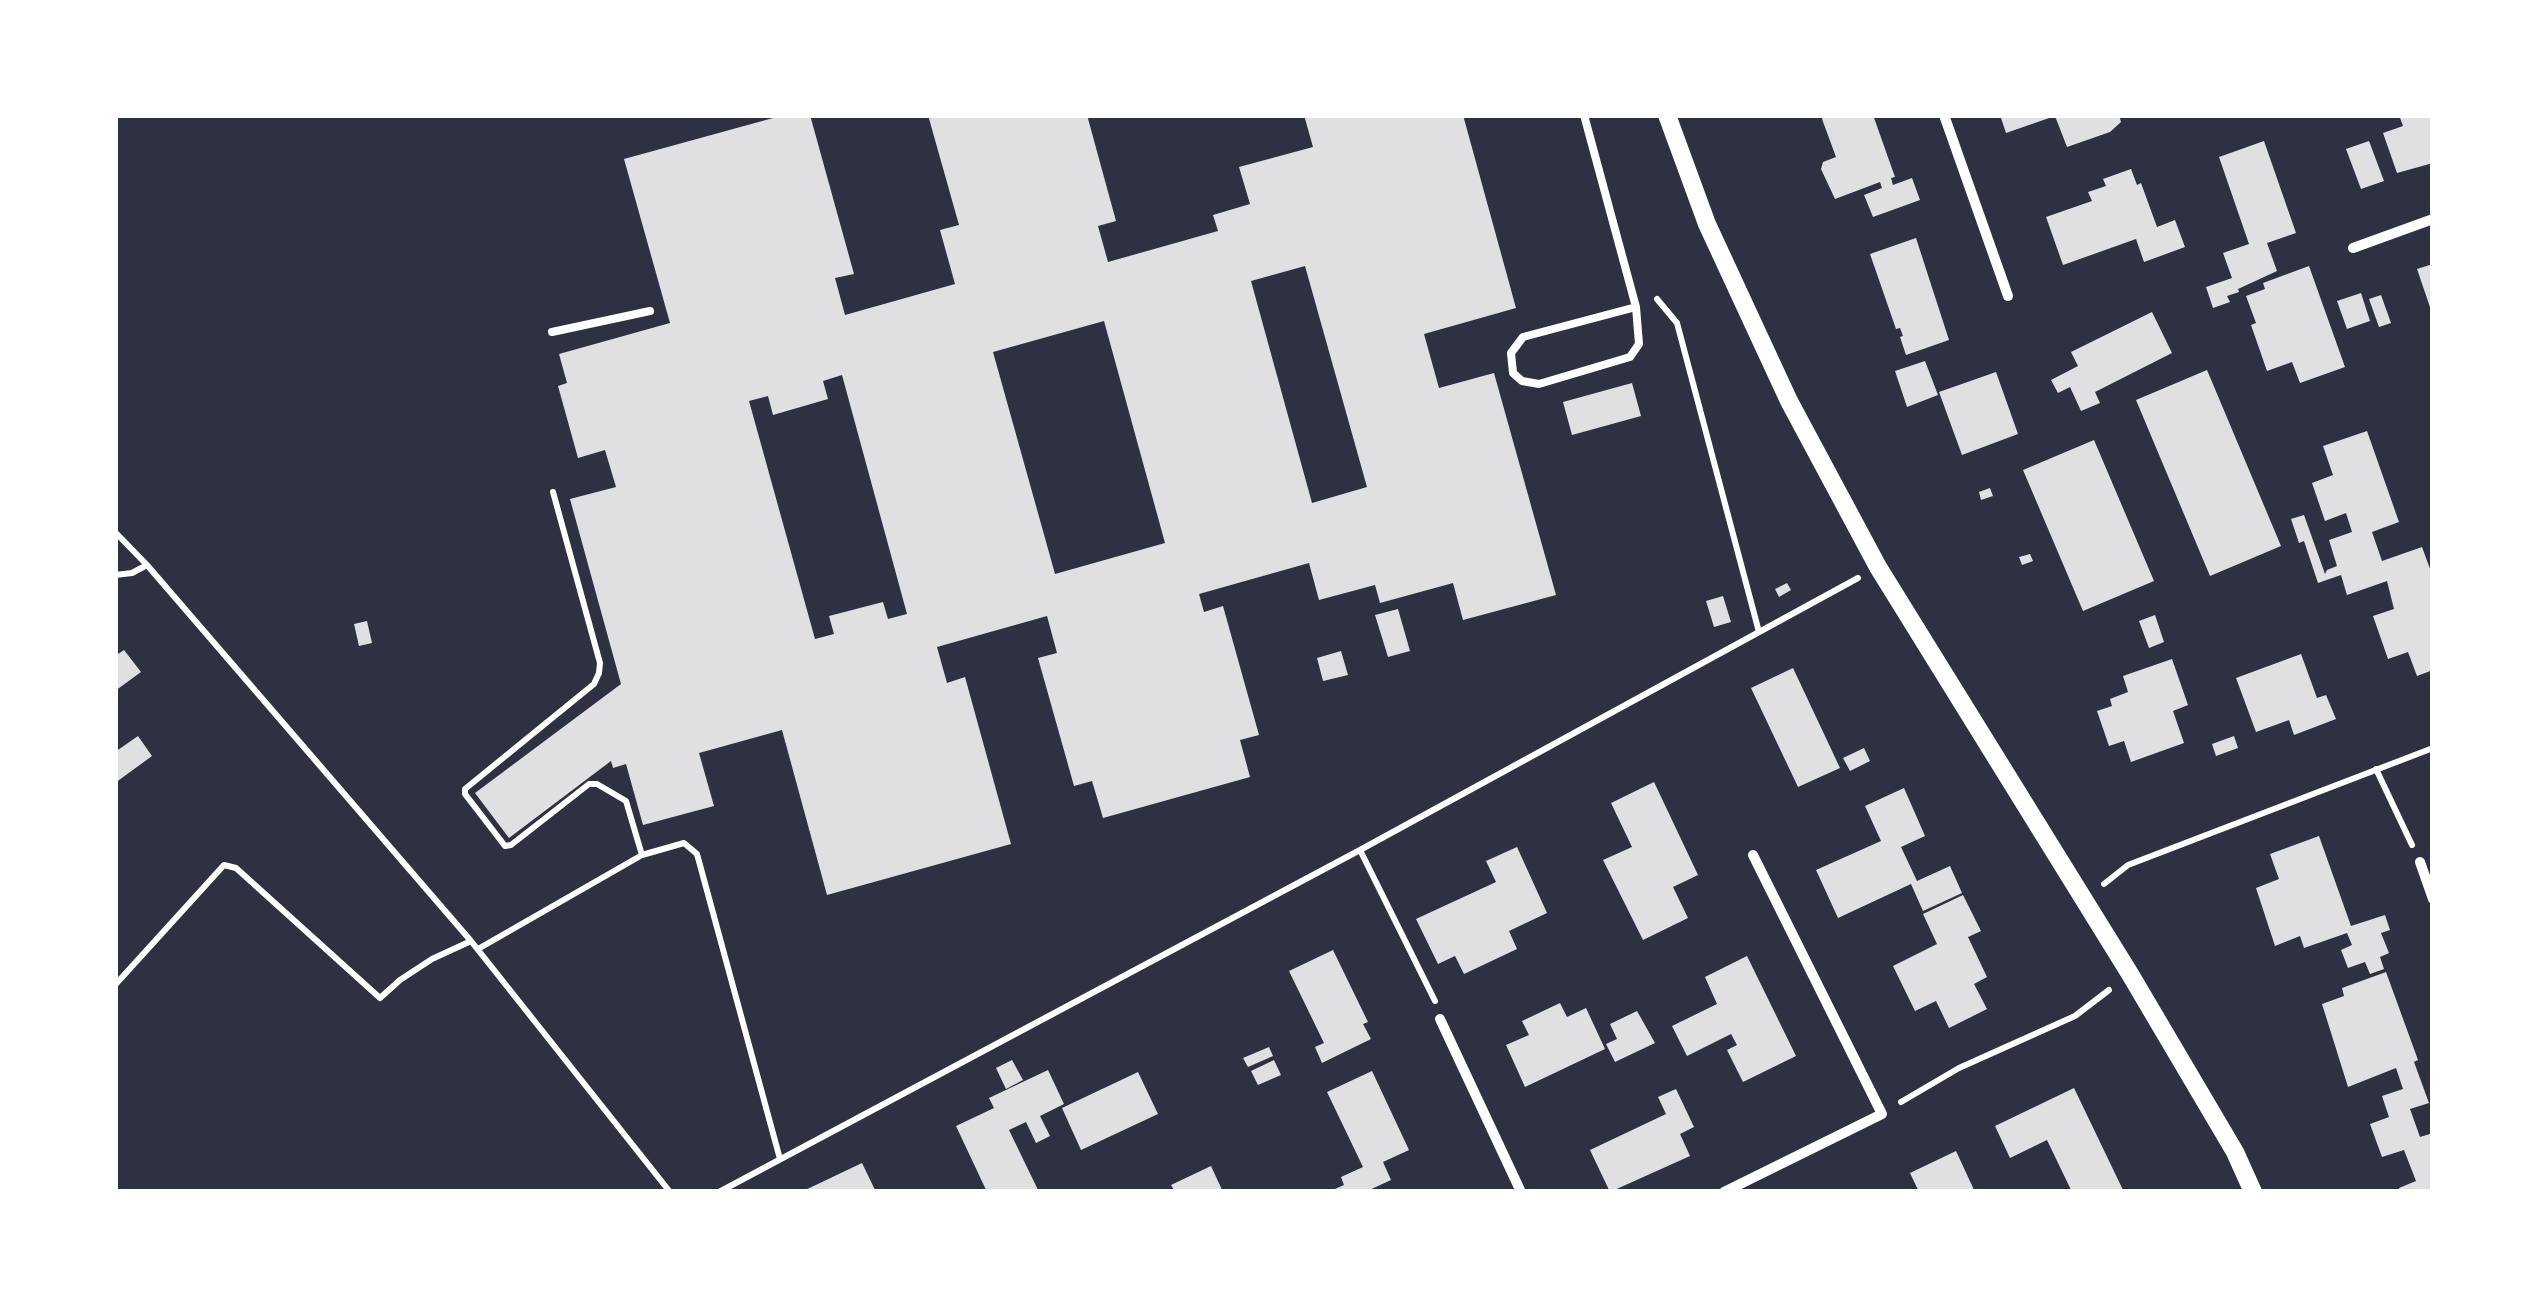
<!DOCTYPE html>
<style>
body{margin:0}
#map{position:relative;width:2548px;height:1307px;overflow:hidden;background:#2d3142;font-family:Cabin,sans-serif}
canvas{display:block}
.frame{position:absolute;inset:0;border:118px solid #fff;pointer-events:none}
</style>
<div id="map">
<canvas width="2548" height="1307"></canvas>
<div class="frame"></div>
</div>
<script>
const context = document.querySelector('canvas').getContext('2d');
context.lineJoin = 'round';
function paint(path, color) {
  context.fillStyle = color;
  context.fill(path, 'evenodd');
}
function shape(rows) {
  const path = new Path2D();
  for (const r of rows) {
    path.moveTo(r[0], r[1]);
    for (let i = 2; i < r.length; i += 2) path.lineTo(r[i], r[i + 1]);
  }
  return path;
}
function trace(path, color, width, dash) {
  context.strokeStyle = color;
  context.lineWidth = width;
  context.lineCap = dash ? 'butt' : 'round';
  context.setLineDash(dash || []);
  context.stroke(path);
}
const building = shape([
 [784,115,810,115,854,274,835,278,845,315,955,284,940,230,959,225,928,115,1087,115,1116,221,1098,226,1108,262,1218,231,1213,215,1250,204,1239,167,1313,147,1304,115,1463,115,1516,308,1424,334,1439,388,1494,373,1556,595,1463,620,1453,583,1380,603,1375,585,1319,600,1309,563,1199,594,1204,612,1223,606,1259,735,1240,740,1250,777,1103,818,1092,781,1074,786,1038,658,1057,653,1047,616,937,647,947,683,965,677,1011,844,827,895,782,730,699,753,714,806,643,825,626,764,613,768,611,761,509,838,475,793,621,684,570,499,616,487,605,450,578,458,558,386,567,383,559,354,670,323,624,159],
 [1305,266,1367,487,1312,503,1251,281],
 [1104,321,1165,543,1055,574,993,352],
 [842,375,907,614,888,619,883,602,829,616,834,634,815,639,749,401,768,396,773,415,828,399,823,381],
 [1825,115,1873,115,1895,177,1891,178,1893,185,1912,178,1920,200,1873,217,1864,195,1882,188,1880,182,1835,199,1821,169,1823,162,1836,157,1822,119],
 [2000,115,2119,115,2121,122,2110,132,2067,147,2055,116,2006,133],
 [2399,115,2433,115,2433,163,2397,173,2383,133,2403,126],
 [2264,141,2296,233,2267,243,2277,271,2238,289,2239,292,2227,296,2230,302,2213,308,2206,287,2232,278,2223,253,2249,244,2219,157],
 [2369,141,2384,181,2361,189,2346,149],
 [2131,169,2137,185,2141,183,2157,227,2175,220,2185,247,2144,262,2136,239,2063,265,2046,217,2092,201,2088,192,2106,186,2103,179],
 [1916,238,1949,340,1906,355,1900,337,1903,336,1900,328,1896,329,1870,254],
 [2433,264,2433,313,2432,313,2417,269],
 [2309,266,2345,367,2300,383,2292,362,2267,371,2251,325,2256,323,2246,296,2265,289,2263,283],
 [2361,293,2370,321,2347,329,2337,301],
 [2381,295,2391,323,2379,327,2369,299],
 [2152,312,2172,353,2095,392,2100,403,2081,411,2070,387,2058,393,2051,380,2078,366,2071,352],
 [1925,361,1938,395,1907,407,1895,371],
 [2207,370,2281,546,2210,576,2136,400],
 [1996,372,2018,434,1962,455,1939,392],
 [1632,383,1641,416,1572,435,1563,402],
 [2367,431,2399,522,2372,532,2382,561,2422,547,2433,577,2433,670,2417,676,2408,652,2388,659,2373,616,2394,609,2387,581,2347,595,2341,575,2318,583,2304,541,2299,543,2291,519,2304,515,2325,574,2327,570,2337,566,2329,540,2352,532,2346,513,2325,521,2312,483,2333,475,2323,446],
 [2094,440,2154,581,2083,611,2023,470],
 [1990,488,1993,496,1981,500,1979,492],
 [2030,554,2033,561,2022,565,2019,557],
 [1787,583,1791,590,1779,597,1775,589],
 [1723,596,1731,622,1714,627,1706,601],
 [1398,609,1410,651,1388,657,1375,615],
 [2155,615,2164,642,2149,648,2139,621],
 [367,621,372,643,359,646,354,624],
 [124,650,141,672,115,691,115,656],
 [1341,651,1348,675,1323,681,1317,658],
 [2301,654,2317,698,2326,695,2336,719,2294,735,2289,720,2256,732,2236,678],
 [2172,659,2188,705,2173,711,2184,743,2131,762,2124,741,2109,746,2097,711,2112,706,2110,699,2128,692,2123,676],
 [1793,668,1840,768,1798,787,1751,688],
 [138,736,152,756,115,783,115,752],
 [2234,736,2238,748,2216,756,2212,744],
 [1864,748,1870,761,1850,771,1843,758],
 [1654,782,1698,875,1673,887,1688,918,1643,940,1603,860,1632,847,1611,803],
 [1904,788,1925,836,1901,847,1917,881,1950,866,1962,893,1923,911,1911,884,1838,918,1816,870,1881,841,1865,806],
 [2319,836,2351,926,2385,915,2390,930,2381,933,2389,953,2380,957,2384,969,2370,974,2365,962,2348,968,2341,950,2352,945,2347,933,2304,948,2300,936,2275,946,2256,888,2279,879,2270,854],
 [1517,847,1547,913,1509,931,1517,949,1464,974,1455,956,1438,964,1416,919,1496,882,1486,861],
 [1963,895,1981,931,1968,937,1987,977,1974,984,1987,1009,1949,1028,1936,1001,1915,1011,1893,966,1937,944,1923,914],
 [1333,950,1368,1022,1363,1024,1371,1039,1322,1063,1315,1047,1324,1043,1289,971],
 [1747,956,1796,1056,1743,1082,1727,1050,1737,1045,1731,1034,1687,1056,1672,1026,1717,1004,1705,977],
 [2386,972,2418,1060,2414,1062,2429,1103,2410,1109,2420,1137,2433,1133,2433,1192,2400,1192,2399,1188,2416,1181,2404,1150,2382,1157,2370,1124,2389,1117,2382,1096,2403,1089,2396,1068,2348,1087,2322,1004,2344,996,2342,988],
 [1560,1003,1567,1017,1586,1008,1605,1049,1525,1087,1506,1045,1529,1035,1522,1021],
 [1637,1011,1655,1043,1615,1062,1606,1044,1617,1039,1610,1024],
 [1269,1047,1273,1056,1248,1067,1243,1058],
 [1012,1060,1023,1080,1006,1089,996,1068],
 [1274,1060,1281,1075,1258,1085,1251,1071],
 [1048,1070,1064,1104,1040,1116,1050,1136,1036,1143,1026,1122,1009,1130,1039,1192,987,1192,956,1126,994,1108,989,1098],
 [1372,1071,1409,1150,1383,1162,1391,1180,1365,1192,1328,1192,1344,1185,1341,1177,1363,1167,1327,1092],
 [1138,1072,1158,1114,1081,1150,1062,1108],
 [2074,1088,2123,1190,2118,1192,2072,1192,2047,1140,2010,1158,1995,1126],
 [1676,1089,1694,1127,1680,1134,1690,1156,1610,1192,1590,1150,1666,1114,1658,1097],
 [1956,1151,1975,1192,1919,1192,1910,1173],
 [862,1163,876,1192,801,1192],
 [1211,1166,1223,1192,1175,1192,1171,1185]
]);
const path = shape([
 [1657,299,1677,323,1759,632],
 [115,532,147,565,471,941,670,1192],
 [115,575,132,573,147,565],
 [2376,769,2412,845],
 [1360,850,1435,1001],
 [642,855,684,843,697,854,780,1159],
 [2104,884,2128,865,2433,748],
 [478,949,642,855,626,801,597,784,589,784,511,845,505,846,465,794,465,789,594,684,599,673,600,663,553,492],
 [115,985,224,865,236,868,380,998,400,980,432,959,471,941],
 [1901,1102,1959,1068,2075,1016,2109,990],
 [719,1192,1360,850,1858,578]
]);
const service = shape([
 [1584,115,1636,307,1639,344,1630,357,1539,384,1522,381,1513,373,1511,353,1523,337,1636,307],
 [552,332,650,311]
]);
const minor = shape([
 [1944,115,2008,296],
 [2353,248,2433,219],
 [2420,862,2433,899],
 [1440,1019,1521,1192],
 [1724,1192,1882,1114,1753,855]
]);
const tertiary = shape([
 [1667,115,1707,224,1789,401,1878,567,2130,974,2235,1152,2253,1192]
]);
paint(building, '#e0e0e3');
trace(path, '#fff', 6);
trace(service, '#fff', 8);
trace(minor, '#fff', 10);
trace(tertiary, '#fff', 18);
</script>
